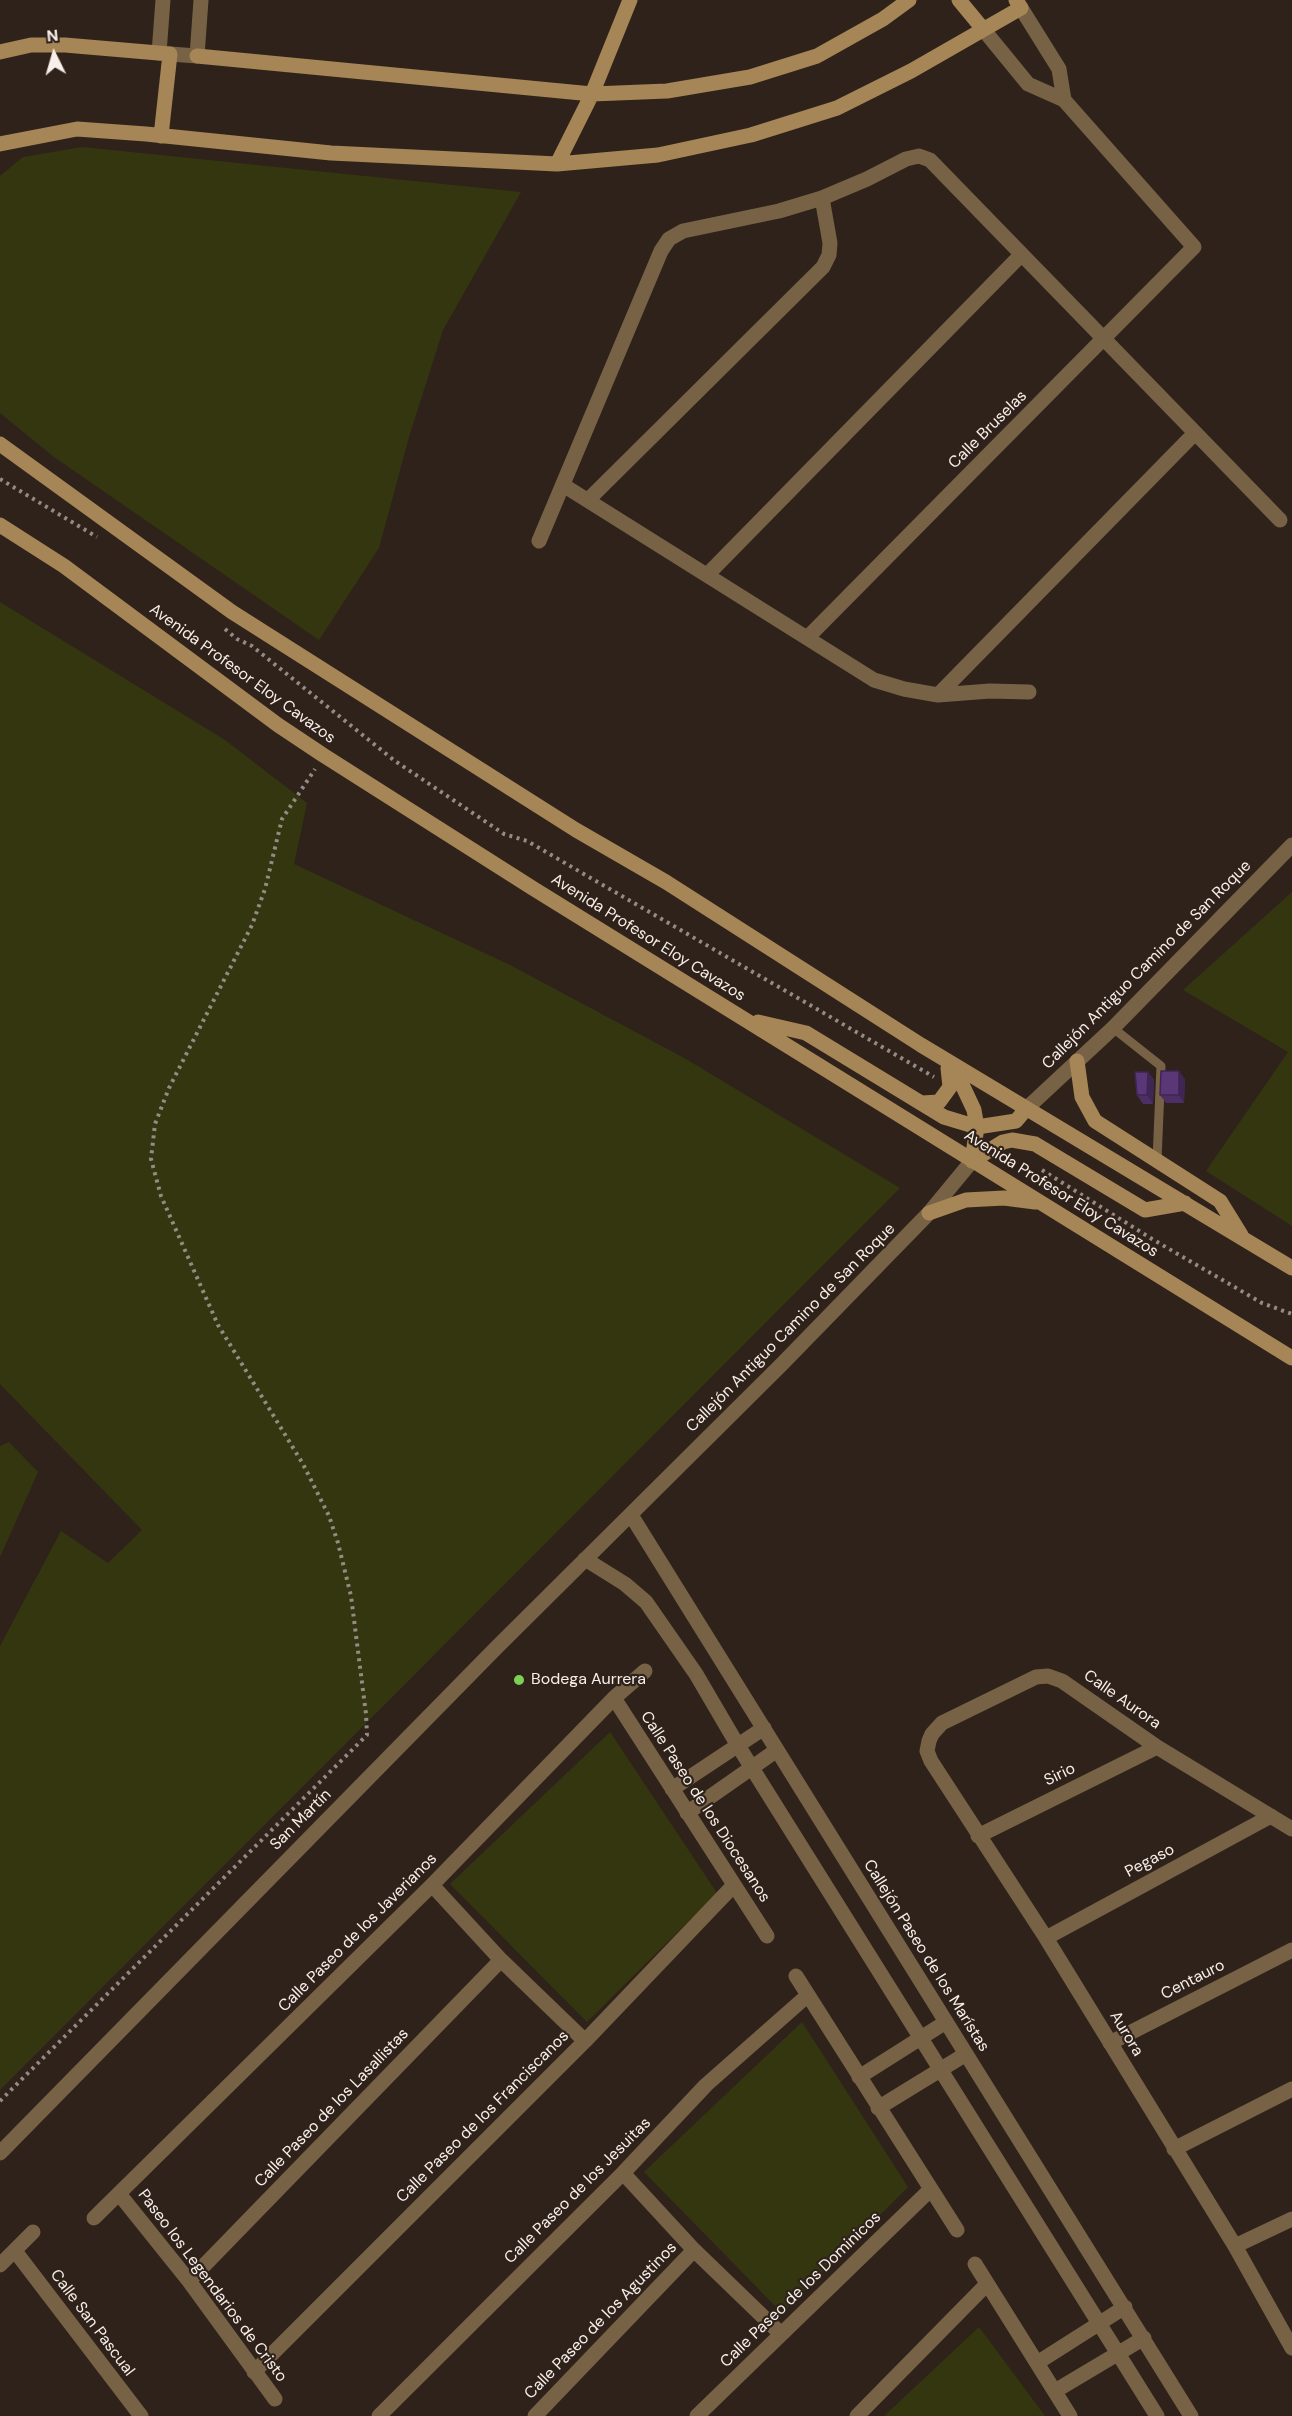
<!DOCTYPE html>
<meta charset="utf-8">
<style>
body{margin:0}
#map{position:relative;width:1292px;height:2416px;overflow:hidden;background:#2e221a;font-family:"DM Sans",sans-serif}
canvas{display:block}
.north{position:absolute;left:24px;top:24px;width:60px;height:60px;-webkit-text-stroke:4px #2e221a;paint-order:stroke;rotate:355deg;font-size:16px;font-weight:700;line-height:24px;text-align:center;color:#f8efea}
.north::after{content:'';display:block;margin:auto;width:21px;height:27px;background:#f8efea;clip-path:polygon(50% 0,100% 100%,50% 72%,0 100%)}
</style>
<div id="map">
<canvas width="1292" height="2416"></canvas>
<div class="north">N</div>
</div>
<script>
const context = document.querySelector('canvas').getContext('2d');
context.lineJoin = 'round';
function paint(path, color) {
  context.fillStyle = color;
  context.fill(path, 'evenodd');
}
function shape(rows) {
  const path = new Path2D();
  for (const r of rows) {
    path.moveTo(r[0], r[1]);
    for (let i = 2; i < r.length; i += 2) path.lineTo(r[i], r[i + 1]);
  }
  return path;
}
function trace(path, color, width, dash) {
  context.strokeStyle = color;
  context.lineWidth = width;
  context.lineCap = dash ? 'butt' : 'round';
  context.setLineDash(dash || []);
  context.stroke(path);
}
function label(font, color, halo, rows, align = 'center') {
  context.font = font + ' "DM Sans",sans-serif';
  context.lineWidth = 4.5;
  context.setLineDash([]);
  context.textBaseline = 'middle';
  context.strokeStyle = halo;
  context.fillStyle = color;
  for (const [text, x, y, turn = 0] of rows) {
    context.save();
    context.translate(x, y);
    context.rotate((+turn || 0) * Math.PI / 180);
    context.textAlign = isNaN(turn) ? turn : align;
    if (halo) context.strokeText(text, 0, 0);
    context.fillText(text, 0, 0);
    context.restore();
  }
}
const green = shape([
 [82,147,521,192,443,330,409,437,379,548,319,640,54,457,0,413,0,176,23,157],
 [0,602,225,740,307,803,294,864,510,965,686,1059,900,1188,0,2090,0,1646,61,1531,108,1563,142,1530,0,1384],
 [1292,892,1292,1226,1206,1171,1288,1052,1183,990],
 [9,1442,38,1472,0,1557,0,1446],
 [610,1732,717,1893,587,2022,450,1884],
 [802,2022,908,2187,782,2313,644,2172],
 [979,2327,1045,2416,884,2416]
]);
const path = shape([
 [0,479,97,537],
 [225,629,237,639,252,646,395,761,504,834,527,841,934,1077],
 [1042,1170,1152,1239,1262,1303,1292,1314],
 [0,2101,367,1735,366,1714,351,1596,338,1543,329,1516,303,1464,218,1325,161,1196,151,1159,155,1124,169,1088,252,925,265,889,282,819,315,769]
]);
const lane = shape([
 [1113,1028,1161,1066,1157,1160]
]);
const street = shape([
 [1021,8,1059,69,1064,100],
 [159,53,163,0],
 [170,54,197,56,201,0],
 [563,485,874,680,904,689,938,695,990,691,1029,692],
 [588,500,823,267,829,255,830,243,822,198],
 [539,541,661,251,669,239,683,231,779,211,822,198,867,179,906,159,919,156,930,160,1280,520],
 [707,575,1021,255],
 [807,638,1194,247,1064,100,1028,84,983,29],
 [938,695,1195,433],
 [1026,1109,1113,1028,1292,845],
 [631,1515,1191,2416],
 [585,1559,625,1584,646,1602,696,1674,737,1744,1157,2416],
 [614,1698,767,1936],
 [672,1789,764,1728],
 [687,1813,777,1750],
 [1292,1829,1157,1747,1062,1681,1048,1676,1036,1677,942,1723,932,1734,929,1741,927,1751,931,1761,1046,1938,1235,2246,1292,2348],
 [978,1836,1157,1747],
 [432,1885,501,1960,585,2041],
 [1046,1938,1271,1816],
 [796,1976,957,2230],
 [1110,2043,1292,1950],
 [859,2077,946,2022],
 [878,2108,966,2054],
 [1174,2149,1292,2089],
 [0,2153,496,1648,782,1364,929,1213,972,1161],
 [623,2173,694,2250,781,2334],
 [120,2195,189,2281,275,2399],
 [94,2218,432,1885,614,1698,645,1671],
 [1235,2246,1292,2219],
 [15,2251,141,2416],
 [975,2264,1070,2416],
 [0,2265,33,2232],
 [189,2281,501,1960],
 [1037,2363,1125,2307],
 [254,2372,585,2041,734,1885],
 [1055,2391,1144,2338],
 [379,2416,623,2173,706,2085,808,1995],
 [535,2416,694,2250],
 [697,2416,930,2190],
 [857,2416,987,2284]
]);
const secondary = shape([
 [959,0,983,29],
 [0,52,31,45,65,45,170,54,161,136],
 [197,56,592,94,667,91,750,77,817,56,883,19,909,0],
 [0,144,77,129,146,134,331,153,557,164,658,155,751,135,837,108,911,71,1021,8,1016,0],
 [557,164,592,94,630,0],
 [0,444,232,612,273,638,576,830,666,882,921,1045,1292,1268],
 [0,525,64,566,278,725,323,755,534,889,1292,1358],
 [758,1022,806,1033,944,1117,977,1127,1016,1121,1026,1109],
 [1077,1061,1082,1097,1095,1121,1220,1201,1241,1235],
 [948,1068,959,1078,974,1110,977,1127,972,1161],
 [922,1103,939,1102,950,1087,948,1068],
 [972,1161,1003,1142,1012,1140,1035,1144,1145,1210,1185,1203],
 [929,1213,966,1200,1004,1198,1035,1202]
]);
const wall = shape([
 [1148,1072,1154,1080,1153,1104,1143,1104,1137,1095],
 [1185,1079,1184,1103,1166,1103,1160,1095]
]);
const shadedWall = shape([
 [1179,1071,1185,1079,1184,1103,1179,1095],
 [1148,1072,1154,1080,1153,1104,1147,1095]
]);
const building = shape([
 [1161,1071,1179,1071,1179,1095,1160,1095,1161,1071],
 [1135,1072,1148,1072,1147,1095,1137,1095,1135,1072]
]);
const markers = [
 [519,1680,6,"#7cd154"]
];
const streetNames = [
 ["Calle Bruselas",988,430,-45],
 ["Avenida Profesor Eloy Cavazos",242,674,36],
 ["Avenida Profesor Eloy Cavazos",648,938,32],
 ["Callejón Antiguo Camino de San Roque",1147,965,-45],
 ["Avenida Profesor Eloy Cavazos",1061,1194,32],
 ["Callejón Antiguo Camino de San Roque",791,1328,-45],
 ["Calle Aurora",1122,1700,35],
 ["Sirio",1060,1775,-26],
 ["Calle Paseo de los Diocesanos",705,1807,57],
 ["San Martín",301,1820,-45],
 ["Pegaso",1150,1861,-28],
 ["Calle Paseo de los Javerianos",358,1933,-45],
 ["Callejón Paseo de los Marístas",926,1956,58],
 ["Centauro",1193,1980,-27],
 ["Aurora",1126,2034,59],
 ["Calle Paseo de los Lasallistas",332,2108,-46],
 ["Calle Paseo de los Franciscanos",483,2117,-45],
 ["Calle Paseo de los Jesuitas",578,2191,-45],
 ["Paseo los Legendarios de Cristo",212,2286,53],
 ["Calle Paseo de los Dominicos",801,2290,-44],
 ["Calle Paseo de los Agustinos",601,2321,-46],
 ["Calle San Pascual",92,2323,53]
];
const poiNames = [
 ["Bodega Aurrera",531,1680]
];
paint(green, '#343610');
trace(path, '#958b85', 4, [3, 4.5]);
trace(lane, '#776246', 9);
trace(street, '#776246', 15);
trace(secondary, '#a68556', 15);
paint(wall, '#4d2f66');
paint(shadedWall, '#3f2653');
paint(building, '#5a3777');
trace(building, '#3f2653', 1.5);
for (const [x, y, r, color] of markers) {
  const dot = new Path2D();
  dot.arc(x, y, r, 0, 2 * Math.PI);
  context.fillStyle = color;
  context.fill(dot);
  trace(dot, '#2e221a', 2);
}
label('16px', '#f8efea', '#2e221a', streetNames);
label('16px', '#f8efea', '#2e221a', poiNames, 'left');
</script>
